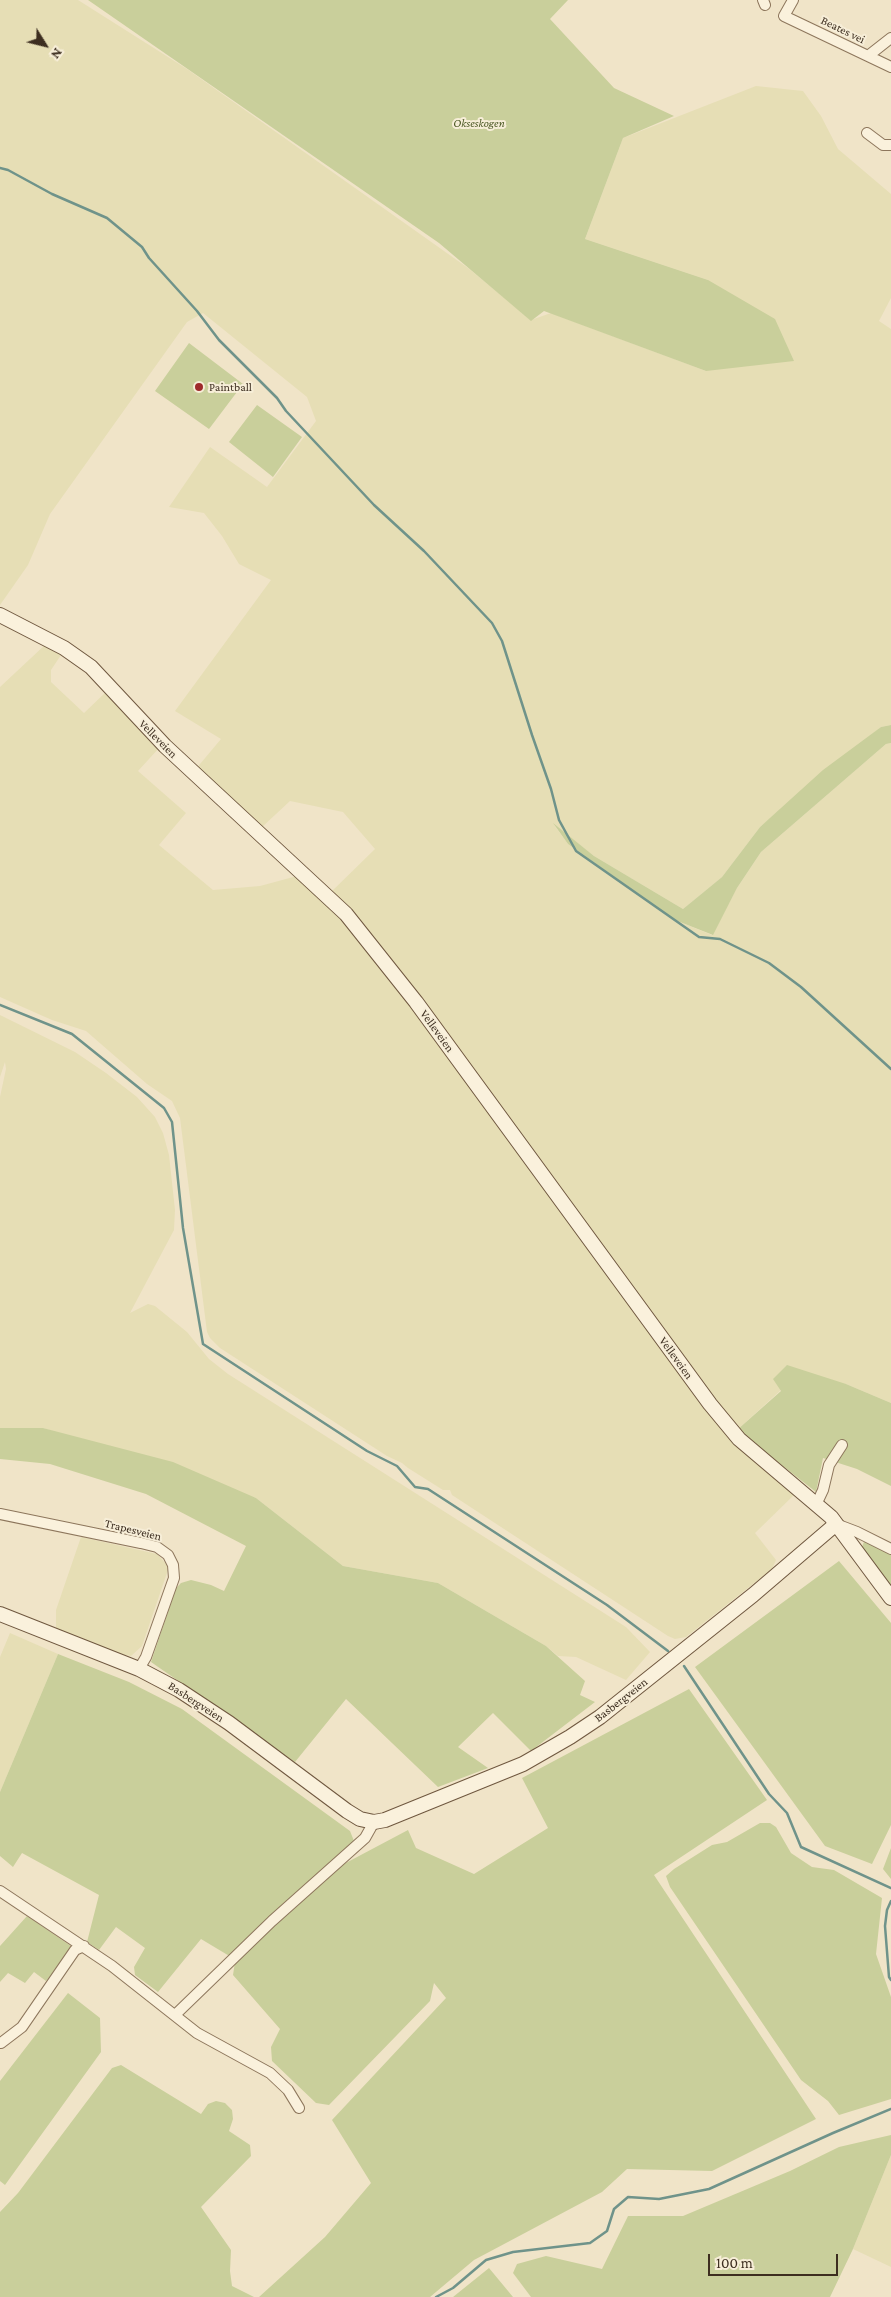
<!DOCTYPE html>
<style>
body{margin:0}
#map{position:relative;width:891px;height:2297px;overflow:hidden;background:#f0e4c8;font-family:"Crimson Pro",serif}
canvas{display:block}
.north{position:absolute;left:20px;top:20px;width:50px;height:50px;-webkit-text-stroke:4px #f7eed8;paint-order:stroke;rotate:126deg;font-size:14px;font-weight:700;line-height:20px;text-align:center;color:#3d2e20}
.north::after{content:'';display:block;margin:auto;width:18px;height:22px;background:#3d2e20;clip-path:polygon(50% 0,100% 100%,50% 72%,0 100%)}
.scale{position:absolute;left:708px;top:2254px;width:130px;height:22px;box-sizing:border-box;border:2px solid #3d2e20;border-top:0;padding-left:6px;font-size:15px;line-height:18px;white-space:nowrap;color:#3d2e20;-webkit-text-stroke:4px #f7eed8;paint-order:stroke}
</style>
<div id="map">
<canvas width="891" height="2297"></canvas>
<div class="north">N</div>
<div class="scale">100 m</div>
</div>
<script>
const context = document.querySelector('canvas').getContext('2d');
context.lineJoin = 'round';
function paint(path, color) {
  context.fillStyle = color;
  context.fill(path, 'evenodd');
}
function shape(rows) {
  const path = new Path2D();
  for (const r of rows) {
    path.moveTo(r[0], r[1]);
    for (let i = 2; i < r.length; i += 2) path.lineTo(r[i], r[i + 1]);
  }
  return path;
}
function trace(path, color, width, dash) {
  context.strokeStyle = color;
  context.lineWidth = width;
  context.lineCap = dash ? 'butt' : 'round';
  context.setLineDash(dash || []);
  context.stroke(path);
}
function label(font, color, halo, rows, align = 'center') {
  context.font = font + ' "Crimson Pro",serif';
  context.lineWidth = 4;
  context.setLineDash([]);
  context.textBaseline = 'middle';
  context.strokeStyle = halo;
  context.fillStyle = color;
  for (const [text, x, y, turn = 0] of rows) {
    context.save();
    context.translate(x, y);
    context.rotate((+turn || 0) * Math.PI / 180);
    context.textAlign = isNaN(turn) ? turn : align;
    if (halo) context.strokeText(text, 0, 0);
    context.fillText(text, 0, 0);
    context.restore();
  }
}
const farmland = shape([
 [0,0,78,0,187,69,468,268,531,320,551,313,706,371,708,280,585,239,623,138,756,86,803,91,821,116,838,149,891,194,891,298,879,321,891,329,891,725,881,727,760,827,722,877,683,909,594,856,554,825,568,844,675,920,712,935,737,888,761,852,886,744,891,743,891,1403,846,1384,781,1390,737,1430,330,893,375,849,343,812,290,801,261,828,195,770,221,739,175,711,271,580,239,564,222,536,204,513,169,507,210,447,267,487,316,421,307,397,203,313,187,322,50,514,28,565,0,605],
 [46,644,63,652,51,670,51,682,84,713,107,691,160,747,138,771,186,813,159,845,213,890,260,886,297,876,336,911,360,938,735,1442,794,1495,755,1533,776,1560,772,1569,686,1637,675,1639,668,1636,452,1495,450,1490,443,1490,408,1468,402,1463,387,1456,220,1348,210,1338,207,1332,180,1118,172,1101,147,1084,86,1031,52,1020,0,997,0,687],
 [0,1015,75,1052,106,1073,137,1097,155,1117,163,1133,169,1155,175,1210,174,1230,130,1313,148,1304,155,1306,187,1332,209,1359,228,1374,626,1627,650,1652,626,1680,576,1657,558,1656,546,1646,438,1583,343,1566,256,1498,43,1428,0,1428,0,1097,6,1069,5,1062,0,1077],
 [81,1537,157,1554,169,1567,142,1646,131,1656,114,1653,56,1628,56,1610],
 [10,1633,58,1654,0,1792,0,1657],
 [891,2155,891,2267,853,2249]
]);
const green = shape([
 [88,0,568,0,550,19,614,88,674,116,623,138,585,239,708,280,775,319,794,361,706,371,544,311,531,321,439,243],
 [189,343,243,384,209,429,155,391],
 [257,405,302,437,273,477,229,442],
 [891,725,891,743,886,744,761,852,737,888,713,935,675,920,568,844,553,823,594,856,683,909,722,877,760,827,823,770,881,727],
 [787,1365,846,1384,891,1403,891,1486,857,1469,823,1458,816,1492,737,1430,781,1391,773,1379],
 [0,1428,43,1428,173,1462,256,1498,343,1566,438,1583,546,1646,585,1681,580,1695,595,1702,531,1751,493,1713,458,1747,488,1768,438,1787,346,1699,295,1762,151,1662,176,1588,181,1583,191,1580,211,1585,224,1591,246,1546,146,1494,50,1464,0,1459],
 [865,1539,891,1546,891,1587,862,1547],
 [839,1561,891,1623,891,1825,872,1864,825,1846,695,1667],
 [58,1654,129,1682,182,1709,350,1831,354,1841,231,1957,201,1939,158,1992,135,1975,134,1967,145,1948,116,1927,99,1950,87,1942,99,1895,22,1853,13,1867,0,1856,0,1792],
 [689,1689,767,1800,654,1875,816,2119,712,2171,627,2169,602,2192,474,2260,430,2297,259,2297,325,2237,371,2183,332,2120,446,1998,434,1983,430,2001,329,2105,316,2103,272,2061,271,2047,280,2029,233,1975,235,1962,342,1865,408,1830,416,1848,474,1874,548,1828,522,1778],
 [760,1823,770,1823,776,1827,791,1853,812,1867,834,1870,882,1898,876,1954,891,1997,891,2099,839,2115,828,2101,801,2080,670,1887,666,1876,674,1869,712,1845,727,1842],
 [891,1848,891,1879,883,1869],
 [27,1916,74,1948,46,1981,34,1972,25,1983,8,1973,0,1982,0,1946],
 [68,1993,100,2018,101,2052,5,2185,0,2181,0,2081],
 [121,2065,201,2114,208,2104,216,2101,225,2103,232,2110,233,2119,229,2131,250,2145,251,2156,201,2207,231,2250,230,2271,232,2286,254,2297,0,2297,0,2212,18,2193,112,2068],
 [891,2135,891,2155,853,2249,830,2297,531,2297,513,2273,517,2264,546,2256,602,2269,628,2216,683,2216,790,2171,839,2147],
 [489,2268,513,2297,453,2297]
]);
const stream = shape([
 [0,168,8,170,52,194,107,218,142,247,149,258,197,311,219,340,277,398,286,411,374,505,424,551,492,623,502,641,532,735,551,789,559,820,576,851,699,937,720,939,769,963,801,987,891,1069],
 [0,1005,72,1034,164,1108,172,1122,183,1228,203,1344,367,1451,397,1466,415,1487,428,1489,607,1605,668,1651],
 [684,1666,769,1794,787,1813,801,1847,891,1888],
 [891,1901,887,1910,885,1926,889,1977,891,1980],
 [436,2297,453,2288,486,2260,513,2252,590,2243,607,2231,614,2209,628,2197,659,2199,709,2189,833,2133,891,2109]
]);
const street = shape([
 [763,0,765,5],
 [793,0,784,16,891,67],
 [868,56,891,38],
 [867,133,883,145,891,145],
 [816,1505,823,1490,829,1465,842,1445],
 [0,1514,141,1543,157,1547,168,1555,173,1565,174,1578,146,1657,139,1669],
 [836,1524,857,1532,891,1549],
 [0,1891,112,1966,197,2033,270,2073,288,2090,299,2108],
 [175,2015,272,1921,365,1838,374,1822],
 [1,2043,22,2027,75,1950,84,1946]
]);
const secondary = shape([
 [0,615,64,648,91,667,165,746,346,914,416,1002,710,1404,739,1439,831,1517,891,1598],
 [0,1614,139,1669,179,1690,229,1723,347,1811,360,1819,374,1822,385,1820,523,1764,570,1737,600,1717,753,1595,836,1524]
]);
const markers = [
 [199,387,5,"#9e2a2b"]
];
const streetNames = [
 ["Beates vei",843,30,26],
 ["Velleveien",158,739,45],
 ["Velleveien",437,1031,54],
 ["Velleveien",676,1358,54],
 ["Trapesveien",133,1530,14],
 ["Basbergveien",621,1700,-38],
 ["Basbergveien",196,1702,33]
];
const parkNames = [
 ["Okseskogen",479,123]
];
const poiNames = [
 ["Paintball",209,387]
];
paint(farmland, '#e6deb5');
paint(green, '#c9cf9b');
trace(stream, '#6f938a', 2.5);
trace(street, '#8d765c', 12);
trace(secondary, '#6f573f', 16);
trace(street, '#faf1dc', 10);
trace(secondary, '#faf1dc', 14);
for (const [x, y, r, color] of markers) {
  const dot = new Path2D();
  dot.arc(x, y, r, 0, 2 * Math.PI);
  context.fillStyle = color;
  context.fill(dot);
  trace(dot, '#f7eed8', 2);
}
label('12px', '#3d2e20', '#f7eed8', streetNames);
label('italic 12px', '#4d5a26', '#f7eed8', parkNames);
label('12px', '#3d2e20', '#f7eed8', poiNames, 'left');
</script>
